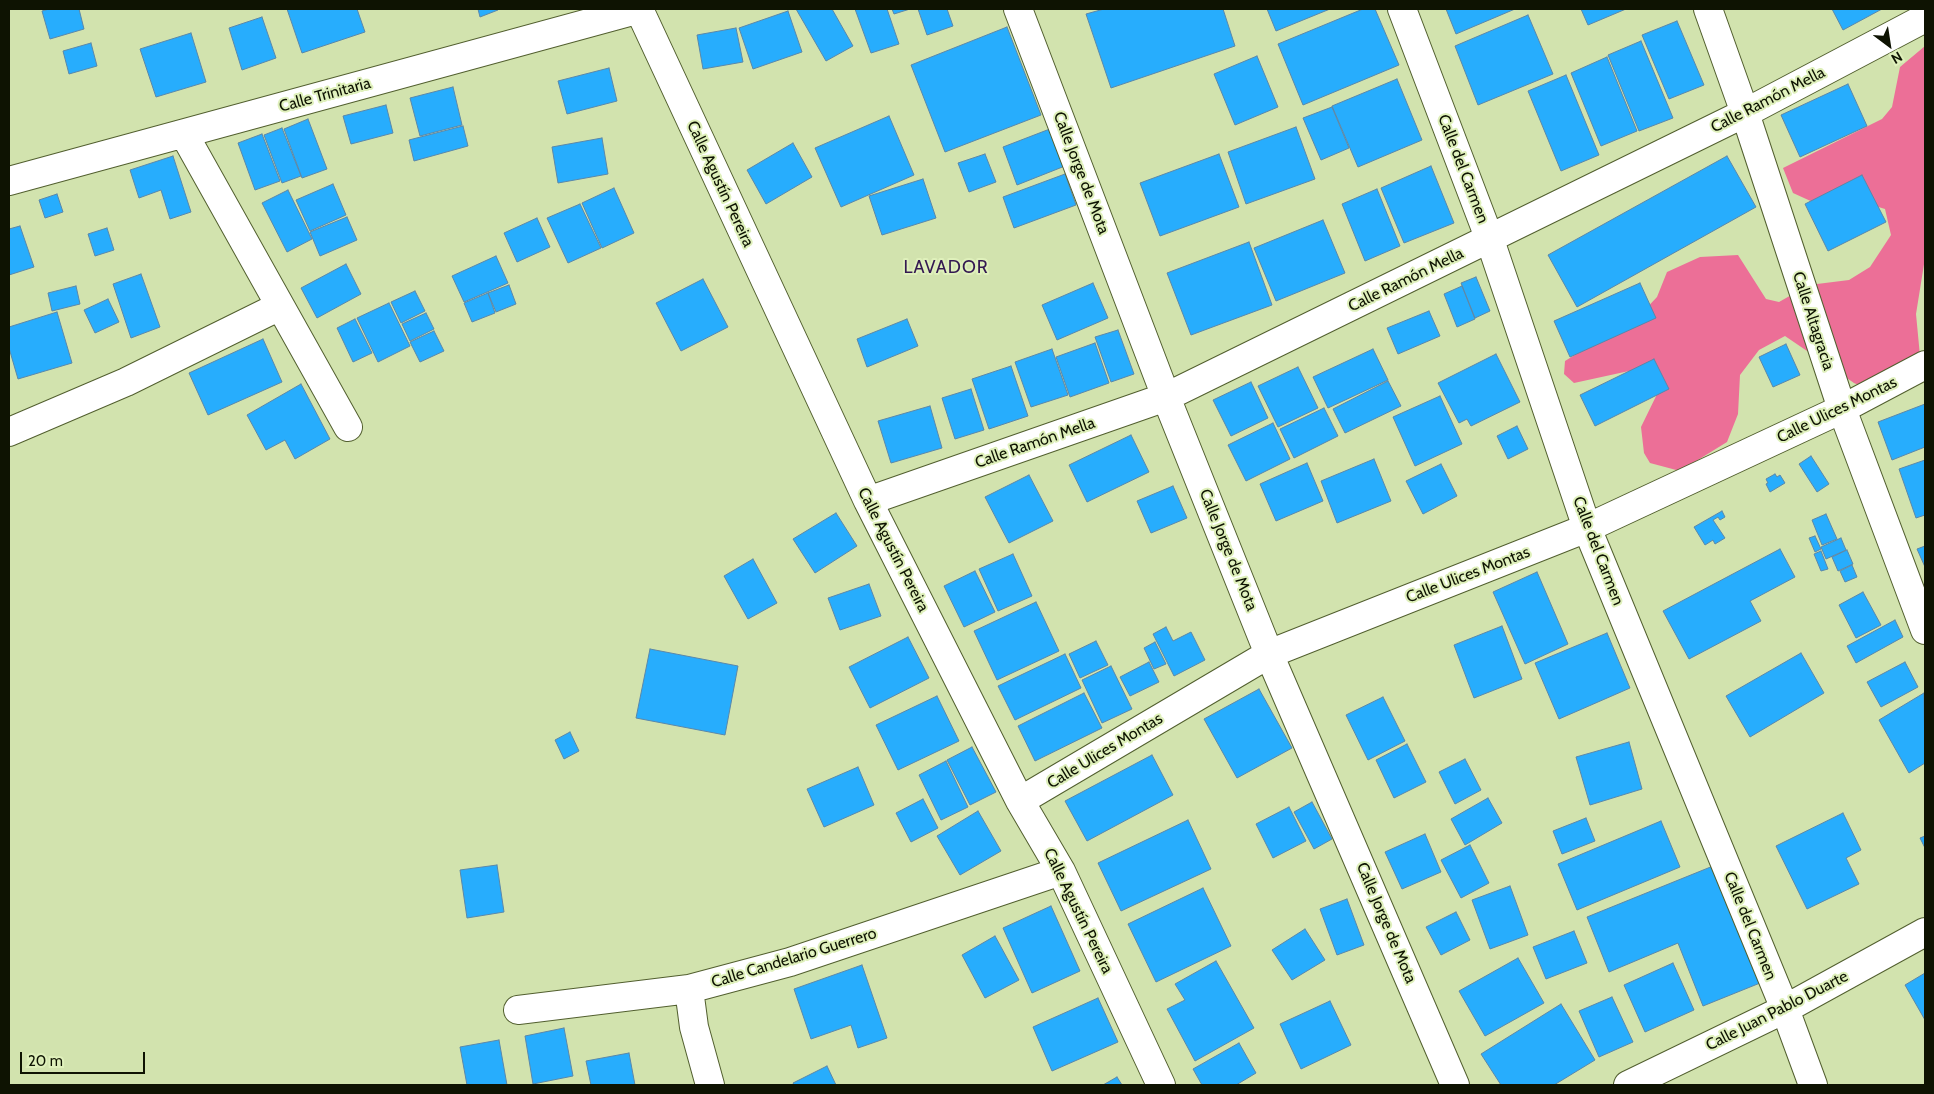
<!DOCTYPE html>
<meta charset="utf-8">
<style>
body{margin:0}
#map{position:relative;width:1934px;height:1094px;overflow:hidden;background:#d2e3ae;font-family:Cabin,sans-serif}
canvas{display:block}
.frame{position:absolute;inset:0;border:10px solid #0e1302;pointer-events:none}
.north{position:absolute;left:1864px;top:20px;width:50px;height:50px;-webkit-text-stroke:4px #dff0bb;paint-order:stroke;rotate:149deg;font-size:14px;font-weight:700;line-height:20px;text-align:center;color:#0e1302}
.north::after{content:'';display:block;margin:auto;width:18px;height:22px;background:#0e1302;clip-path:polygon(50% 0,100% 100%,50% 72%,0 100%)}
.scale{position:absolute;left:20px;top:1052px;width:125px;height:22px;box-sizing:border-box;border:2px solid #0e1302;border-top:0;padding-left:6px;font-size:15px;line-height:18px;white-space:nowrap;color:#0e1302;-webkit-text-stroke:4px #dff0bb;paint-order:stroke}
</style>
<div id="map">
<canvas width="1934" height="1094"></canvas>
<div class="frame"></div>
<div class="north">N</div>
<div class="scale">20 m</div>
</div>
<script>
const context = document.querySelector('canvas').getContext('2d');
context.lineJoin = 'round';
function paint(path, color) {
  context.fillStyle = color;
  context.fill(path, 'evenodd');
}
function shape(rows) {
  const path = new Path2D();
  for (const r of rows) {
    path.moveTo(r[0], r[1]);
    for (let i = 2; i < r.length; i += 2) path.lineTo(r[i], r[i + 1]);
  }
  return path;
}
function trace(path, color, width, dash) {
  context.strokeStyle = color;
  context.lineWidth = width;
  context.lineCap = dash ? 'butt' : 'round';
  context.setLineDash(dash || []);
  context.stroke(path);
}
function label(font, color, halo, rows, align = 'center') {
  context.font = font + ' Cabin,sans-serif';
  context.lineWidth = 4;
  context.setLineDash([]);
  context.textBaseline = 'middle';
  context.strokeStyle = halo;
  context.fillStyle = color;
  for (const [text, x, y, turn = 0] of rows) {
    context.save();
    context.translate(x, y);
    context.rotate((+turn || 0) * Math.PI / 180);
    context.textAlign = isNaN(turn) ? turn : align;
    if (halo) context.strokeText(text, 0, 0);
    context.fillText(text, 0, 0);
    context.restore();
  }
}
const forest = shape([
 [1925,46,1925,258,1916,314,1920,356,1868,389,1854,383,1785,336,1759,350,1740,375,1738,414,1727,442,1680,471,1650,463,1644,453,1641,427,1660,388,1642,371,1629,371,1574,383,1564,374,1565,361,1639,316,1657,297,1667,272,1700,257,1738,255,1766,299,1779,302,1809,285,1849,280,1870,267,1891,235,1885,209,1859,201,1815,203,1793,193,1783,168,1882,119,1892,107,1900,67]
]);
const building = shape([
 [49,9,79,9,84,29,50,39,42,11,49,9],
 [287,9,357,9,365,32,302,53,287,9],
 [478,9,498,9,498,10,480,17,478,9],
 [796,9,832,9,853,46,826,61,796,9],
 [855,9,887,9,899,44,871,53,855,9],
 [892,9,910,9,894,14,892,9],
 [918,9,947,9,953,26,927,35,918,9],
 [1104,9,1223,9,1235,46,1111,88,1086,14,1104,9],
 [1267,9,1330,9,1276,31,1267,9],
 [1363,9,1375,9,1399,65,1303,105,1278,44,1363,9],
 [1446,9,1515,9,1456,34,1446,9],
 [1581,9,1626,9,1588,25,1581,9],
 [1832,9,1882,9,1843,30,1832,9],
 [788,11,802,52,753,69,739,28,788,11],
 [1528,15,1553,74,1478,105,1455,46,1528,15],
 [262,17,276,58,242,70,229,28,262,17],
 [1677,21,1704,85,1669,99,1642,35,1677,21],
 [1007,27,1041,115,945,152,911,65,1007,27],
 [736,28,743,62,703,69,697,35,736,28],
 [191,33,206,82,156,97,140,49,191,33],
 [1641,41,1673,118,1639,131,1608,55,1641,41],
 [91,43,97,66,69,74,63,51,91,43],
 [1257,56,1278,107,1235,125,1214,74,1257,56],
 [1607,57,1637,131,1601,146,1571,73,1607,57],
 [609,68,617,101,567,114,558,81,609,68],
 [1566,75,1599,155,1561,171,1528,91,1566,75],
 [1397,79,1422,140,1358,167,1332,106,1397,79],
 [1848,84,1867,126,1800,157,1781,115,1848,84],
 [453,87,462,125,420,136,410,98,453,87],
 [386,105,393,133,351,144,343,116,386,105],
 [1332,107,1349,148,1321,160,1303,118,1332,107],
 [889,116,914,175,841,207,815,148,889,116],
 [308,119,327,169,302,178,284,129,308,119],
 [463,126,468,146,414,161,409,140,463,126],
 [1055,127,1070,164,1017,185,1003,147,1055,127],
 [1296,127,1315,179,1246,204,1228,152,1296,127],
 [282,128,301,176,282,183,264,135,282,128],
 [262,134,280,181,255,190,238,143,262,134],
 [602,138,608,174,558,183,552,147,602,138],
 [793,143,812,177,766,204,747,170,793,143],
 [985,154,996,182,969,192,958,163,985,154],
 [1219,154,1239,207,1160,236,1140,183,1219,154],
 [173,156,191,212,170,219,161,190,139,198,130,170,173,156],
 [1727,156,1756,207,1577,307,1548,255,1727,156],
 [1431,166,1454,223,1404,243,1381,188,1431,166],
 [1065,174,1076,205,1014,228,1003,197,1065,174],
 [1862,175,1886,222,1828,251,1805,204,1862,175],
 [923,179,936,218,882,235,869,196,923,179],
 [333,184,346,215,310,231,296,200,333,184],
 [614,188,634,233,602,248,582,203,614,188],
 [1377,189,1400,246,1365,261,1342,204,1377,189],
 [288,190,312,239,287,252,262,203,288,190],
 [57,194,63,212,45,218,39,200,57,194],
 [580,204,601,248,568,263,547,218,580,204],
 [347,217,357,240,320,256,310,232,347,217],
 [537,218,550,247,517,262,504,233,537,218],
 [1323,220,1345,273,1276,301,1254,248,1323,220],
 [20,226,34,267,9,275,9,229,20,226],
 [107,228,114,250,95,256,88,234,107,228],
 [1249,242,1272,305,1191,335,1167,273,1249,242],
 [496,256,508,283,464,302,452,276,496,256],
 [346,264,361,294,317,318,301,288,346,264],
 [141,274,160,327,131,338,113,284,141,274],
 [1476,277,1490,311,1475,318,1461,283,1476,277],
 [703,279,728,327,681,351,656,303,703,279],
 [1093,283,1108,318,1057,340,1042,305,1093,283],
 [1640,283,1656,318,1570,357,1554,321,1640,283],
 [509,285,516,304,496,312,488,293,509,285],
 [76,286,80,304,52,311,48,293,76,286],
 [1462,286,1475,319,1457,327,1444,294,1462,286],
 [415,291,425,311,401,323,391,302,415,291],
 [488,293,495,313,472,322,464,303,488,293],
 [108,299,119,322,95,333,84,310,108,299],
 [389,303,410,346,378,362,357,318,389,303],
 [1429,311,1440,336,1398,354,1387,328,1429,311],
 [57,312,72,363,18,379,9,348,9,327,57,312],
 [426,313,434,329,410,341,402,324,426,313],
 [355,319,372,353,353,362,337,328,355,319],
 [907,319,918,346,867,367,857,339,907,319],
 [1118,330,1134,374,1111,382,1095,337,1118,330],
 [434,331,444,351,420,362,410,342,434,331],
 [263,339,282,382,208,415,189,373,263,339],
 [1095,343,1109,383,1070,397,1056,357,1095,343],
 [1786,344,1800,375,1773,387,1759,357,1786,344],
 [1052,349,1068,395,1031,407,1015,362,1052,349],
 [1373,349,1388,380,1328,408,1313,377,1373,349],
 [1496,354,1520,402,1471,426,1467,419,1459,423,1438,383,1496,354],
 [1654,359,1669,389,1595,426,1580,395,1654,359],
 [1011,366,1028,416,989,429,972,379,1011,366],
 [1298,367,1318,408,1278,427,1258,386,1298,367],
 [1388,381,1401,406,1345,433,1333,409,1388,381],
 [1251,382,1268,418,1231,436,1213,400,1251,382],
 [301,384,330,439,295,459,285,440,266,450,247,415,301,384],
 [971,389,984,430,955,439,942,398,971,389],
 [1440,396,1462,444,1415,466,1393,417,1440,396],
 [1925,404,1925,447,1892,460,1878,422,1925,404],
 [930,406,942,448,891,463,878,421,930,406],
 [1324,408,1338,436,1294,458,1280,429,1324,408],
 [1273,423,1290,459,1246,481,1228,445,1273,423],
 [1517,426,1528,449,1508,459,1497,436,1517,426],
 [1131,435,1149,472,1087,502,1069,465,1131,435],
 [1811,456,1829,484,1817,492,1799,464,1811,456],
 [1374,459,1391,501,1337,523,1321,481,1374,459],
 [1925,460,1925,515,1916,518,1899,469,1925,460],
 [1307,463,1323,501,1276,521,1260,484,1307,463],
 [1441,464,1457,496,1423,514,1406,481,1441,464],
 [1775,474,1777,477,1780,475,1785,483,1770,492,1766,484,1768,483,1766,479,1775,474],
 [1029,475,1053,521,1009,543,985,497,1029,475],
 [1173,486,1187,518,1151,533,1137,501,1173,486],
 [1722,511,1725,517,1720,520,1718,517,1713,520,1725,538,1715,544,1713,540,1705,545,1694,527,1722,511],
 [836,513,857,546,815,573,793,539,836,513],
 [1826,514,1837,539,1822,545,1812,520,1826,514],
 [1815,536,1821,549,1815,552,1809,538,1815,536],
 [1841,538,1846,550,1826,559,1821,547,1841,538],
 [1925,546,1925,567,1917,549,1925,546],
 [1780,549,1795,577,1750,601,1761,621,1689,659,1663,611,1780,549],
 [1847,550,1853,564,1838,571,1832,557,1847,550],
 [1821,551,1828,569,1821,571,1814,554,1821,551],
 [1013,554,1032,596,998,611,979,569,1013,554],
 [753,559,777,603,748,619,724,576,753,559],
 [1852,565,1857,577,1845,582,1840,571,1852,565],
 [975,571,995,612,964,627,944,586,975,571],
 [1537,572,1568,644,1525,664,1493,592,1537,572],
 [869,584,881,616,840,630,828,598,869,584],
 [1863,592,1881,625,1856,638,1839,605,1863,592],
 [1036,602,1059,651,997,680,974,631,1036,602],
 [1895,620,1903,637,1856,663,1847,646,1895,620],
 [1502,626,1522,679,1474,698,1454,645,1502,626],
 [1166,627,1173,641,1191,632,1205,660,1174,676,1153,634,1166,627],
 [1607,633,1630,688,1559,719,1535,663,1607,633],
 [908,637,929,678,870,708,849,667,908,637],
 [1096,641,1108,665,1080,678,1069,654,1096,641],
 [1155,642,1166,664,1154,669,1144,648,1155,642],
 [650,649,738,666,725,735,636,718,650,649],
 [1801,653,1824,693,1750,737,1726,696,1801,653],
 [1065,654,1081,688,1015,720,998,686,1065,654],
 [1149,662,1159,682,1130,696,1120,677,1149,662],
 [1905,662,1918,687,1881,707,1867,682,1905,662],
 [1111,666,1132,709,1102,723,1082,680,1111,666],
 [1259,689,1292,748,1237,778,1204,719,1259,689],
 [1084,693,1102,728,1035,761,1018,726,1084,693],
 [1924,693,1925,763,1909,773,1879,720,1924,693],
 [937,696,959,741,898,770,876,725,937,696],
 [1383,697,1405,741,1368,760,1346,715,1383,697],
 [570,732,579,751,564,759,555,740,570,732],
 [1629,742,1642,789,1590,805,1576,757,1629,742],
 [1407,744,1426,782,1394,798,1376,760,1407,744],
 [972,747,996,792,970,805,947,760,972,747],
 [1152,755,1173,795,1087,841,1065,801,1152,755],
 [1465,759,1481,790,1455,804,1439,772,1465,759],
 [946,761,968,807,941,820,919,775,946,761],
 [858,767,874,805,824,827,807,789,858,767],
 [1488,798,1502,823,1465,845,1451,819,1488,798],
 [923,799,938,828,911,842,896,813,923,799],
 [1312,802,1332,839,1314,849,1294,812,1312,802],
 [1289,807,1306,841,1273,858,1256,824,1289,807],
 [978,811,1001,851,960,875,937,836,978,811],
 [1843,813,1861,850,1846,858,1859,884,1807,909,1776,846,1843,813],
 [1586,818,1595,841,1562,854,1553,831,1586,818],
 [1188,820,1211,869,1121,911,1098,863,1188,820],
 [1661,821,1680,867,1577,910,1558,864,1661,821],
 [1425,834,1441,872,1402,889,1385,852,1425,834],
 [1925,836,1925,848,1920,838,1925,836],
 [1470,845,1489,883,1461,898,1441,860,1470,845],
 [1718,864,1765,981,1703,1006,1678,943,1609,972,1587,917,1718,864],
 [497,865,504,912,467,918,460,870,497,865],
 [1510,886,1528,935,1490,949,1472,900,1510,886],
 [1203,888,1231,946,1156,982,1128,924,1203,888],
 [1347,899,1364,945,1337,955,1320,909,1347,899],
 [1051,906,1080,971,1032,993,1003,928,1051,906],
 [1456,912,1470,940,1441,955,1426,927,1456,912],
 [1305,929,1325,960,1292,980,1272,950,1305,929],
 [1574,931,1587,963,1546,979,1533,947,1574,931],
 [995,936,1019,980,985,998,962,955,995,936],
 [1518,958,1544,1003,1485,1036,1459,991,1518,958],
 [1216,961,1254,1028,1195,1061,1167,1009,1185,1000,1175,984,1216,961],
 [1673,963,1694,1010,1645,1032,1624,985,1673,963],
 [862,965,887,1038,858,1048,851,1025,811,1039,794,989,862,965],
 [1925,973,1925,1020,1905,985,1925,973],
 [1612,997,1633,1042,1599,1057,1579,1011,1612,997],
 [1098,998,1118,1042,1052,1071,1033,1027,1098,998],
 [1330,1001,1351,1045,1301,1069,1280,1024,1330,1001],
 [1561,1004,1595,1060,1554,1085,1501,1085,1481,1054,1561,1004],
 [564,1028,573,1076,533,1084,525,1036,564,1028],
 [499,1040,507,1085,467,1085,460,1047,499,1040],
 [1239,1043,1256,1073,1236,1085,1202,1085,1193,1069,1239,1043],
 [629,1053,635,1085,591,1085,586,1061,629,1053],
 [827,1066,836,1085,794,1085,793,1083,827,1066],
 [1117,1077,1122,1085,1103,1085,1117,1077]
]);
const minor = shape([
 [639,9,868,501,1020,801,1061,871,1161,1085],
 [1018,9,1166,397,1269,654,1455,1085],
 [1402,9,1490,240,1587,528,1785,1009,1813,1085],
 [1708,9,1745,113,1842,409,1925,630],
 [184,134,348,427],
 [9,181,640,9],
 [9,432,126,382,280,306],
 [868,501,1166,397,1745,113,1925,18],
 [1020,801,1269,654,1587,528,1842,409,1925,365],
 [689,989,694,1027,710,1085],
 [518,1010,689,989,790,962,1061,871],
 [1628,1085,1785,1009,1925,932]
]);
const streetNames = [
 ["Calle Trinitaria",325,95,-15],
 ["Calle Ramón Mella",1768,100,-27],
 ["Calle del Carmen",1463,169,69],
 ["Calle Jorge de Mota",1081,173,69],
 ["Calle Agustín Pereira",720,184,65],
 ["Calle Ramón Mella",1406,280,-26],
 ["Calle Altagracia",1813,321,72],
 ["Calle Ulices Montas",1837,410,-26],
 ["Calle Ramón Mella",1035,443,-19],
 ["Calle Agustín Pereira",893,550,63],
 ["Calle Jorge de Mota",1228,550,68],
 ["Calle del Carmen",1598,551,69],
 ["Calle Ulices Montas",1468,575,-21],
 ["Calle Ulices Montas",1105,751,-31],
 ["Calle Agustín Pereira",1078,911,64],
 ["Calle Jorge de Mota",1386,923,67],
 ["Calle del Carmen",1750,926,68],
 ["Calle Candelario Guerrero",794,958,-17],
 ["Calle Juan Pablo Duarte",1777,1011,-27]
];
const neighbourhoodNames = [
 ["LAVADOR",946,268]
];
paint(forest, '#ec6f97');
paint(building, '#27adfd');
trace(building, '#5a87a9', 1);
trace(minor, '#525f2f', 30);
trace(minor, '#fff', 28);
label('16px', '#0e1302', '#dff0bb', streetNames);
context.letterSpacing = '1px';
label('18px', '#331851', '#dff0bb', neighbourhoodNames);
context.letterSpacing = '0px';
</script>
